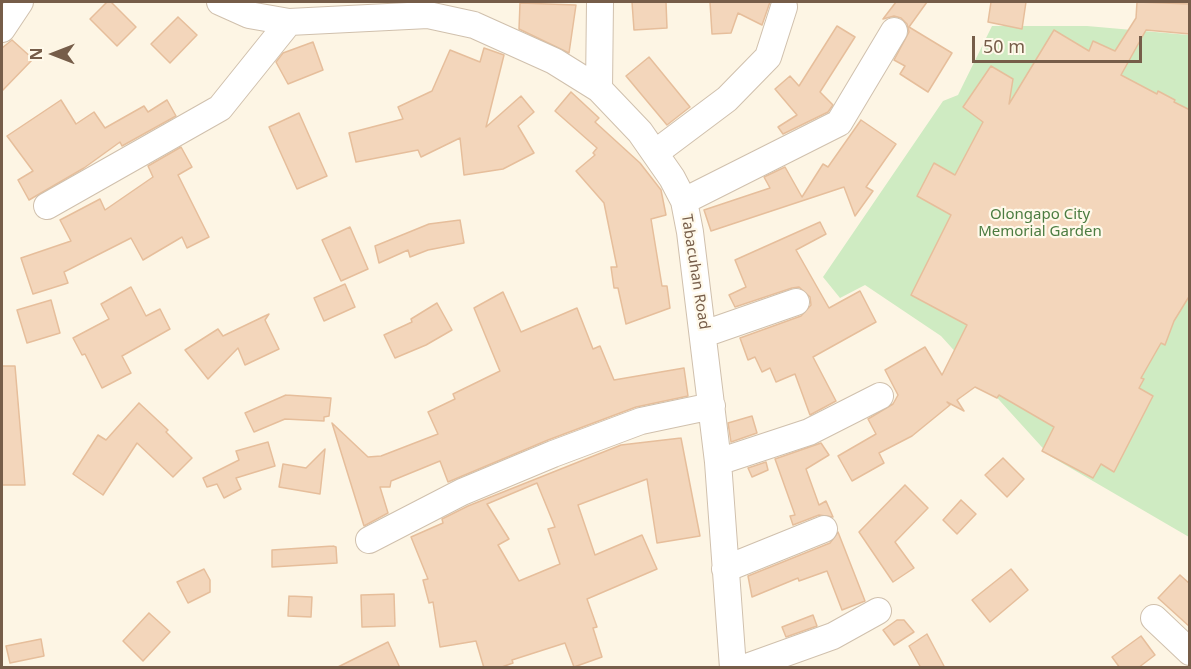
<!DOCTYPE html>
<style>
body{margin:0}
#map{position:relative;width:1191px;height:669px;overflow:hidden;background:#fdf5e4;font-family:"Noto Sans",sans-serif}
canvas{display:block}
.frame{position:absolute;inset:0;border:3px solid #765d49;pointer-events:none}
.north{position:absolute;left:24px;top:24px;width:60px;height:60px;-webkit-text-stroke:4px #fff9ea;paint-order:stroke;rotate:270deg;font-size:16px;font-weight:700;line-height:24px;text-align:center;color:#765d49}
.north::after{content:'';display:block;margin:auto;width:21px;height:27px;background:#765d49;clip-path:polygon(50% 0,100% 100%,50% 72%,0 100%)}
.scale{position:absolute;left:972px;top:36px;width:170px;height:27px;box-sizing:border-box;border:3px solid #765d49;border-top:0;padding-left:8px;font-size:18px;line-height:21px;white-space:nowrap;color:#765d49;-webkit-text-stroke:4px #fff9ea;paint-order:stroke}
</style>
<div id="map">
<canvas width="1191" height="669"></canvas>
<div class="frame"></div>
<div class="north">N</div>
<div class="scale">50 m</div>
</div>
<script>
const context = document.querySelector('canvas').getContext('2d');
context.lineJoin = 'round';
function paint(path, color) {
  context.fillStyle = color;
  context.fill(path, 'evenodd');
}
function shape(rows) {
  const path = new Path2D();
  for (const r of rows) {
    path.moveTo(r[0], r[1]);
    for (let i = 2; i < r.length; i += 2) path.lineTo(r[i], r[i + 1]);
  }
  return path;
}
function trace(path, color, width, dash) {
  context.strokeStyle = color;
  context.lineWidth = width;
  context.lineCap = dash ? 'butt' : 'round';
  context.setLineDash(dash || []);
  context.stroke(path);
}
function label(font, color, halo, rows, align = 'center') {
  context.font = font + ' "Noto Sans",sans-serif';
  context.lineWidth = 4.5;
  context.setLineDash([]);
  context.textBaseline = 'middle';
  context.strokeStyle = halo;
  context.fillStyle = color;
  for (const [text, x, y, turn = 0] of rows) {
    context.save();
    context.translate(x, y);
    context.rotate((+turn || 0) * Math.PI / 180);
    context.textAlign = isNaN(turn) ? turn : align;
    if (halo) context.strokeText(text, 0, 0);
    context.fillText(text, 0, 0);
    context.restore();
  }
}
const green = shape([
 [992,26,1087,26,1189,35,1189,537,1050,456,941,336,865,285,840,298,823,277,943,101,958,95]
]);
const building = shape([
 [107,2,111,2,136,27,117,46,90,19,107,2],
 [632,2,666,2,667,28,634,30,632,2],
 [710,2,770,2,762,25,738,13,731,33,712,34,710,2],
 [896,2,927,2,909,27,952,53,928,92,900,74,905,66,894,60,909,32,907,24,901,18,894,16,883,19,896,2],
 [991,2,1026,2,1022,29,988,22,991,2],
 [1137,2,1190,4,1190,34,1146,30,1121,75,1157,94,1158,91,1175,100,1174,102,1190,110,1190,295,1174,321,1165,345,1161,343,1141,378,1144,379,1139,388,1153,396,1114,472,1101,464,1093,478,1042,451,1054,427,999,395,997,398,975,387,957,400,964,411,947,402,950,405,912,436,879,453,884,463,852,481,838,456,876,434,868,419,893,404,898,395,885,370,925,347,942,375,967,325,911,295,951,215,917,196,934,163,955,175,983,122,963,107,991,66,1013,79,1009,104,1054,30,1089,51,1093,41,1115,51,1136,18,1137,2],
 [520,3,576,5,569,53,519,29,520,3],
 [178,17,197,35,170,63,151,44,178,17],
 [837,26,855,37,820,92,833,105,828,112,783,134,778,127,797,115,775,89,790,76,799,86,837,26],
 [12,40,33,59,2,91,2,48,12,40],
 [313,42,323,70,288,84,276,62,283,53,313,42],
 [484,48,504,55,486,127,521,96,534,112,518,126,534,153,503,169,464,175,460,138,421,157,418,150,356,162,349,133,403,119,398,107,432,91,450,50,480,62,484,48],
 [649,57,690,107,667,125,626,76,649,57],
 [571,92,599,118,595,122,640,163,661,190,666,215,651,219,662,286,667,286,670,308,626,324,618,288,614,288,611,267,617,267,604,203,576,171,595,155,593,153,597,148,555,111,571,92],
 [61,100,76,124,94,112,105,128,144,106,148,112,167,100,176,116,122,146,120,142,84,168,29,200,18,180,33,171,7,136,61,100],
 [299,113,327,176,297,189,269,127,299,113],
 [861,120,896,144,866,187,873,191,855,216,844,187,711,231,704,210,770,188,764,177,785,167,802,197,823,164,828,167,861,120],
 [181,147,192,167,178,175,209,237,187,248,182,237,143,260,131,238,64,272,68,283,33,294,21,258,71,241,60,220,100,199,105,210,153,177,148,166,181,147],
 [460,220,464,243,428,250,410,257,408,250,379,263,375,246,429,224,460,220],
 [820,222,826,234,796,250,829,308,860,291,876,322,813,357,836,401,810,415,795,374,776,382,770,368,762,372,755,357,748,360,740,338,801,316,811,305,810,297,799,287,792,288,735,307,729,295,746,287,735,260,820,222],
 [350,227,368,269,341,281,322,240,350,227],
 [345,284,355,307,324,321,314,298,345,284],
 [131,287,146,316,160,309,170,329,122,356,131,373,102,388,85,354,82,355,73,338,109,319,101,304,131,287],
 [503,292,521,332,577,308,593,349,600,346,614,380,684,368,688,396,636,407,548,440,448,482,440,461,391,481,390,487,380,487,388,513,364,526,332,423,368,457,381,456,438,434,428,412,455,399,453,394,500,371,474,308,503,292],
 [51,300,60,333,27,343,17,310,51,300],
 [437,303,452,330,426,345,395,358,384,335,412,322,411,319,437,303],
 [269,314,265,320,279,349,245,365,238,348,208,379,185,350,218,329,223,336,269,314],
 [2,366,15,366,25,485,2,485,2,366],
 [286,395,331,398,329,416,324,417,324,421,285,419,254,432,245,413,286,395],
 [139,403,168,430,166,432,192,458,173,477,137,443,103,495,73,474,98,435,106,440,139,403],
 [752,416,757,433,731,442,728,423,752,416],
 [681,438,700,536,657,543,647,479,578,505,595,555,642,535,657,569,587,599,597,627,593,628,602,657,574,667,565,643,512,660,513,663,499,668,484,668,476,641,440,647,433,602,429,603,423,580,428,579,411,537,443,523,442,519,468,506,621,445,681,438],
 [537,483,555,527,548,529,560,564,519,581,498,545,509,539,487,504,537,483],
 [268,442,275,466,236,478,241,489,224,498,217,484,207,487,203,478,239,460,236,451,268,442],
 [821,443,829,455,806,469,819,505,826,501,833,517,819,515,793,525,790,516,795,515,775,459,821,443],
 [325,449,320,494,279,487,283,464,306,468,325,449],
 [1003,458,1024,479,1007,497,985,475,1003,458],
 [766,462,768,470,752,477,748,468,766,462],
 [905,485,928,508,895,542,914,568,893,582,859,532,905,485],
 [961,500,976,514,957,534,943,520,961,500],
 [838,532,865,601,842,610,827,571,799,581,798,578,752,597,748,576,830,543,838,532],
 [333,546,336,547,337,563,272,567,272,550,333,546],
 [204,569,210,580,210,592,188,603,177,582,204,569],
 [1011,569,1028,590,990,622,972,600,1011,569],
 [1180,575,1190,584,1190,627,1158,598,1180,575],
 [394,594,395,626,362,627,361,595,394,594],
 [289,596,312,597,311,617,288,616,289,596],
 [149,613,170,632,143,661,123,641,149,613],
 [813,615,817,626,786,637,782,627,813,615],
 [897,620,904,620,914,632,894,645,883,630,897,620],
 [927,634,945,668,921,668,909,646,927,634],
 [1141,636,1155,655,1138,668,1120,668,1112,657,1141,636],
 [41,639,44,656,10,663,6,646,41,639],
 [388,642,400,668,336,668,388,642]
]);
const street = shape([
 [220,2,249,15,289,22,428,15,474,25,554,61,599,89,640,132,672,178,684,201,690,232,718,462,733,668],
 [2,29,20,2],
 [599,89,600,2],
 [655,153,727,99,768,57,784,7],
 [684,201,839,123,894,31],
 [47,206,220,108,289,22],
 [704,334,796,302],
 [718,462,809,432,880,396],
 [369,540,462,492,553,454,641,421,712,406],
 [725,569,824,529],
 [1154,618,1190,652],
 [744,668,833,636,878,611]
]);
const parkNames = [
 ["Olongapo City",1040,215],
 ["Memorial Garden",1040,232]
];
const streetNames = [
 ["Tabacuhan Road",695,272,81]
];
paint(green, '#cfebc2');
paint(building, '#f3d6bb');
trace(building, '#e6be9b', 1.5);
trace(street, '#d0c0ad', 28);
trace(street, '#fff', 26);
label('15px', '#4c7c41', '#fff9ea', parkNames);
label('15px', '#765d49', '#fff9ea', streetNames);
</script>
